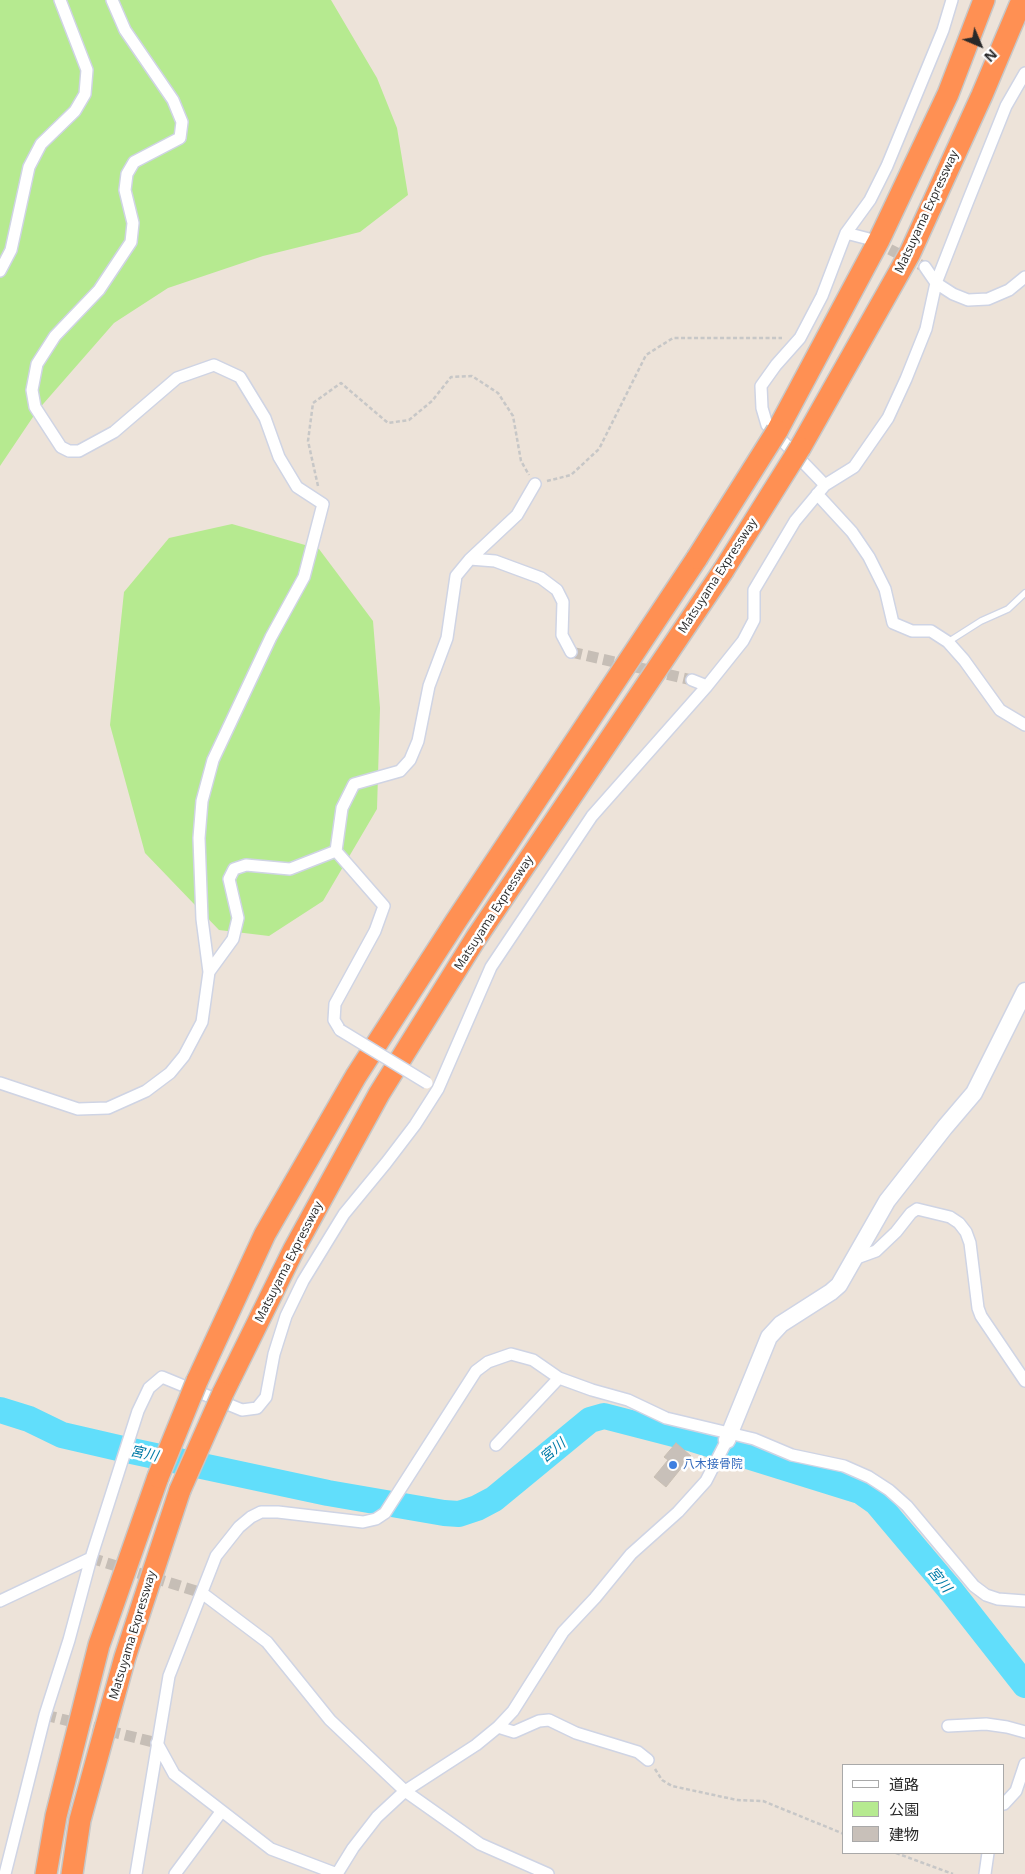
<!DOCTYPE html>
<meta charset="utf-8">
<style>
body{margin:0}
#map{position:relative;width:1025px;height:1874px;overflow:hidden;background:#ede3d9;font-family:"Open Sans","Noto Sans JP",sans-serif}
canvas{display:block}
.legend{position:absolute;left:842px;top:1764px;width:162px;height:90px;box-sizing:border-box;background:#fff;border:1px solid #a9a9a9;margin:0;padding:6px 9px;list-style:none;font-size:15px;color:#292929}
.legend li{display:flex;align-items:center;gap:10px;height:25px}
.legend b{width:25px;border:1px solid #a9a9a9}
.north{position:absolute;left:955px;top:20px;width:50px;height:50px;-webkit-text-stroke:4px #fff;paint-order:stroke;rotate:135deg;font-size:14px;font-weight:700;line-height:20px;text-align:center;color:#292929}
.north::after{content:'';display:block;margin:auto;width:18px;height:22px;background:#292929;clip-path:polygon(50% 0,100% 100%,50% 72%,0 100%)}
</style>
<div id="map">
<canvas width="1025" height="1874"></canvas>
<ul class="legend">
<li><b style="height:6px;background:#fff"></b>道路</li>
<li><b style="height:14px;background:#b6ea90"></b>公園</li>
<li><b style="height:14px;background:#c8c0b9"></b>建物</li>
</ul>
<div class="north">N</div>
</div>
<script>
const context = document.querySelector('canvas').getContext('2d');
context.lineJoin = 'round';
function paint(path, color) {
  context.fillStyle = color;
  context.fill(path, 'evenodd');
}
function shape(rows) {
  const path = new Path2D();
  for (const r of rows) {
    path.moveTo(r[0], r[1]);
    for (let i = 2; i < r.length; i += 2) path.lineTo(r[i], r[i + 1]);
  }
  return path;
}
function trace(path, color, width, dash) {
  context.strokeStyle = color;
  context.lineWidth = width;
  context.lineCap = dash ? 'butt' : 'round';
  context.setLineDash(dash || []);
  context.stroke(path);
}
function label(font, color, halo, rows, align = 'center') {
  context.font = font + ' "Open Sans","Noto Sans JP",sans-serif';
  context.lineWidth = 5;
  context.setLineDash([]);
  context.textBaseline = 'middle';
  context.strokeStyle = halo;
  context.fillStyle = color;
  for (const [text, x, y, turn = 0] of rows) {
    context.save();
    context.translate(x, y);
    context.rotate((+turn || 0) * Math.PI / 180);
    context.textAlign = isNaN(turn) ? turn : align;
    if (halo) context.strokeText(text, 0, 0);
    context.fillText(text, 0, 0);
    context.restore();
  }
}
const green = shape([
 [0,0,331,0,377,78,397,128,408,195,360,232,263,256,168,288,114,323,37,411,0,466],
 [232,524,319,549,373,621,380,708,377,809,323,901,269,936,219,930,145,853,110,725,124,592,169,538]
]);
const river = shape([
 [0,1410,29,1419,62,1435,127,1450,328,1493,444,1513,459,1514,477,1508,494,1499,590,1420,604,1416,693,1439,860,1491,877,1503,952,1592,1025,1685]
]);
const building = shape([
 [676,1443,691,1456,666,1487,654,1477,668,1460,664,1457,676,1443]
]);
const streetTunnel = shape([
 [875,242,925,267],
 [571,652,692,680],
 [91,1558,202,1593],
 [45,1715,157,1743]
]);
const path = shape([
 [547,481,571,475,599,449,646,355,673,338,782,338],
 [318,486,308,441,313,403,341,383,388,423,409,420,432,401,451,377,472,376,498,393,513,416,521,461,529,475],
 [655,1769,662,1780,672,1786,737,1800,763,1801,844,1834],
 [896,1853,953,1874]
]);
const lane = shape([
 [948,642,981,621,1008,609,1025,593]
]);
const street = shape([
 [846,233,869,239],
 [925,267,936,283,953,294,968,300,988,299,1009,290,1025,277],
 [0,271,11,250,29,167,41,144,75,111,85,94,87,70,60,0],
 [825,485,767,425,762,408,761,386,776,365,800,338,822,296,846,233,870,200,887,166,943,30,952,0],
 [817,494,852,532,869,557,885,589,893,623,912,631,931,631,948,642,964,660,1000,710,1025,725],
 [470,559,495,561,541,578,557,590,563,602,562,635,571,652],
 [692,680,707,686],
 [209,972,233,939,238,918,229,879,234,869,246,865,290,869,336,851],
 [340,1030,334,1020,335,1004,375,931,384,906,336,851,342,808,354,784,400,771,410,760,418,741,429,686,447,638,456,576,470,559,517,515,535,484],
 [0,1083,78,1109,108,1108,146,1091,170,1073,184,1056,202,1022,209,972,202,919,199,838,202,801,213,760,271,637,304,577,323,504,297,487,279,457,265,418,240,377,214,365,177,378,114,432,79,451,69,451,61,447,35,407,32,390,37,364,55,336,99,290,131,242,133,223,125,190,127,174,134,162,180,138,182,122,173,100,125,30,112,0],
 [854,1259,876,1251,896,1232,911,1213,917,1209,950,1217,959,1223,966,1232,970,1243,978,1308,981,1316,1025,1381],
 [496,1445,559,1378],
 [202,1593,267,1642,330,1720,405,1791,480,1844,548,1874],
 [0,1601,91,1558],
 [948,1726,986,1724,1007,1727,1025,1732],
 [498,1727,514,1732,539,1721,549,1720,576,1733,638,1752,648,1760],
 [157,1743,174,1774,271,1849,337,1874],
 [1004,1804,1016,1791,1025,1764],
 [5,1874,45,1715,69,1640,91,1558,138,1411,149,1388,162,1377,242,1410,257,1408,266,1397,274,1354,286,1316,303,1281,344,1214,386,1163,415,1125,438,1089,491,967,592,816,707,686,743,641,754,620,754,590,795,521,825,485,854,467,888,418,906,379,926,329,936,283,968,201,1006,106,1025,73],
 [136,1874,169,1676,216,1556,239,1527,251,1517,261,1512,278,1512,363,1522,376,1519,385,1513,476,1371,488,1362,511,1354,533,1360,559,1378,592,1390,628,1400,666,1418,754,1439,792,1455,844,1466,869,1477,889,1490,907,1506,974,1586,986,1595,998,1599,1025,1601],
 [175,1874,221,1812],
 [337,1874,353,1848,377,1817,405,1791,476,1745,498,1727,513,1711,563,1632,595,1598,631,1554,678,1512,706,1481,727,1440],
 [985,1874,988,1853]
]);
const secondary = shape([
 [727,1440,769,1337,781,1324,831,1292,839,1285,887,1201,945,1127,974,1093,1025,991]
]);
const highway = shape([
 [777,431,879,240,948,94,984,0],
 [800,448,910,253,982,95,1022,0],
 [197,1381,265,1234,356,1076,456,921,697,558],
 [223,1393,294,1249,379,1094,476,938,723,571],
 [46,1874,56,1816,99,1645,158,1477],
 [72,1874,80,1820,125,1657,180,1490]
]);
const streetBridge = shape([
 [340,1030,427,1083]
]);
const highwayBridge = shape([
 [697,558,777,431],
 [723,571,800,448],
 [158,1477,197,1381],
 [180,1490,223,1393]
]);
const markers = [
 [673,1465,5,"#3f7fe0"]
];
const streetNames = [
 ["Matsuyama Expressway",927,212,-65],
 ["Matsuyama Expressway",718,576,-57],
 ["Matsuyama Expressway",494,913,-57],
 ["Matsuyama Expressway",289,1262,-63],
 ["Matsuyama Expressway",133,1635,-73]
];
const shopNames = [
 ["八木接骨院",683,1465]
];
const waterNames = [
 ["宮川",553,1451,-39],
 ["宮川",144,1454,12],
 ["宮川",939,1580,51]
];
paint(green, '#b6ea90');
trace(river, '#61defb', 26);
paint(building, '#c8c0b9');
trace(building, '#c9bfb3', 1);
trace(streetTunnel, '#c6beb6', 11, [11, 5.5]);
trace(lane, '#cfd4e4', 8);
trace(street, '#cfd4e4', 14);
trace(secondary, '#cfd4e4', 19);
trace(highway, '#c7c7c7', 24);
trace(path, '#c7c7c7', 2.5, [4, 2.5]);
trace(lane, '#fff', 5.5);
trace(street, '#fff', 11);
trace(secondary, '#fff', 16);
trace(highway, '#ff9053', 21);
trace(streetBridge, '#cfd4e4', 14, []);
trace(highwayBridge, '#c7c7c7', 24, []);
trace(streetBridge, '#fff', 11);
trace(highwayBridge, '#ff9053', 21);
for (const [x, y, r, color] of markers) {
  const dot = new Path2D();
  dot.arc(x, y, r, 0, 2 * Math.PI);
  context.fillStyle = color;
  context.fill(dot);
  trace(dot, '#fff', 2);
}
label('12px', '#292929', '#fff', streetNames);
label('12px', '#366cbe', '#fff', shopNames, 'left');
label('italic 14px', '#007ba7', '#fff', waterNames);
</script>
